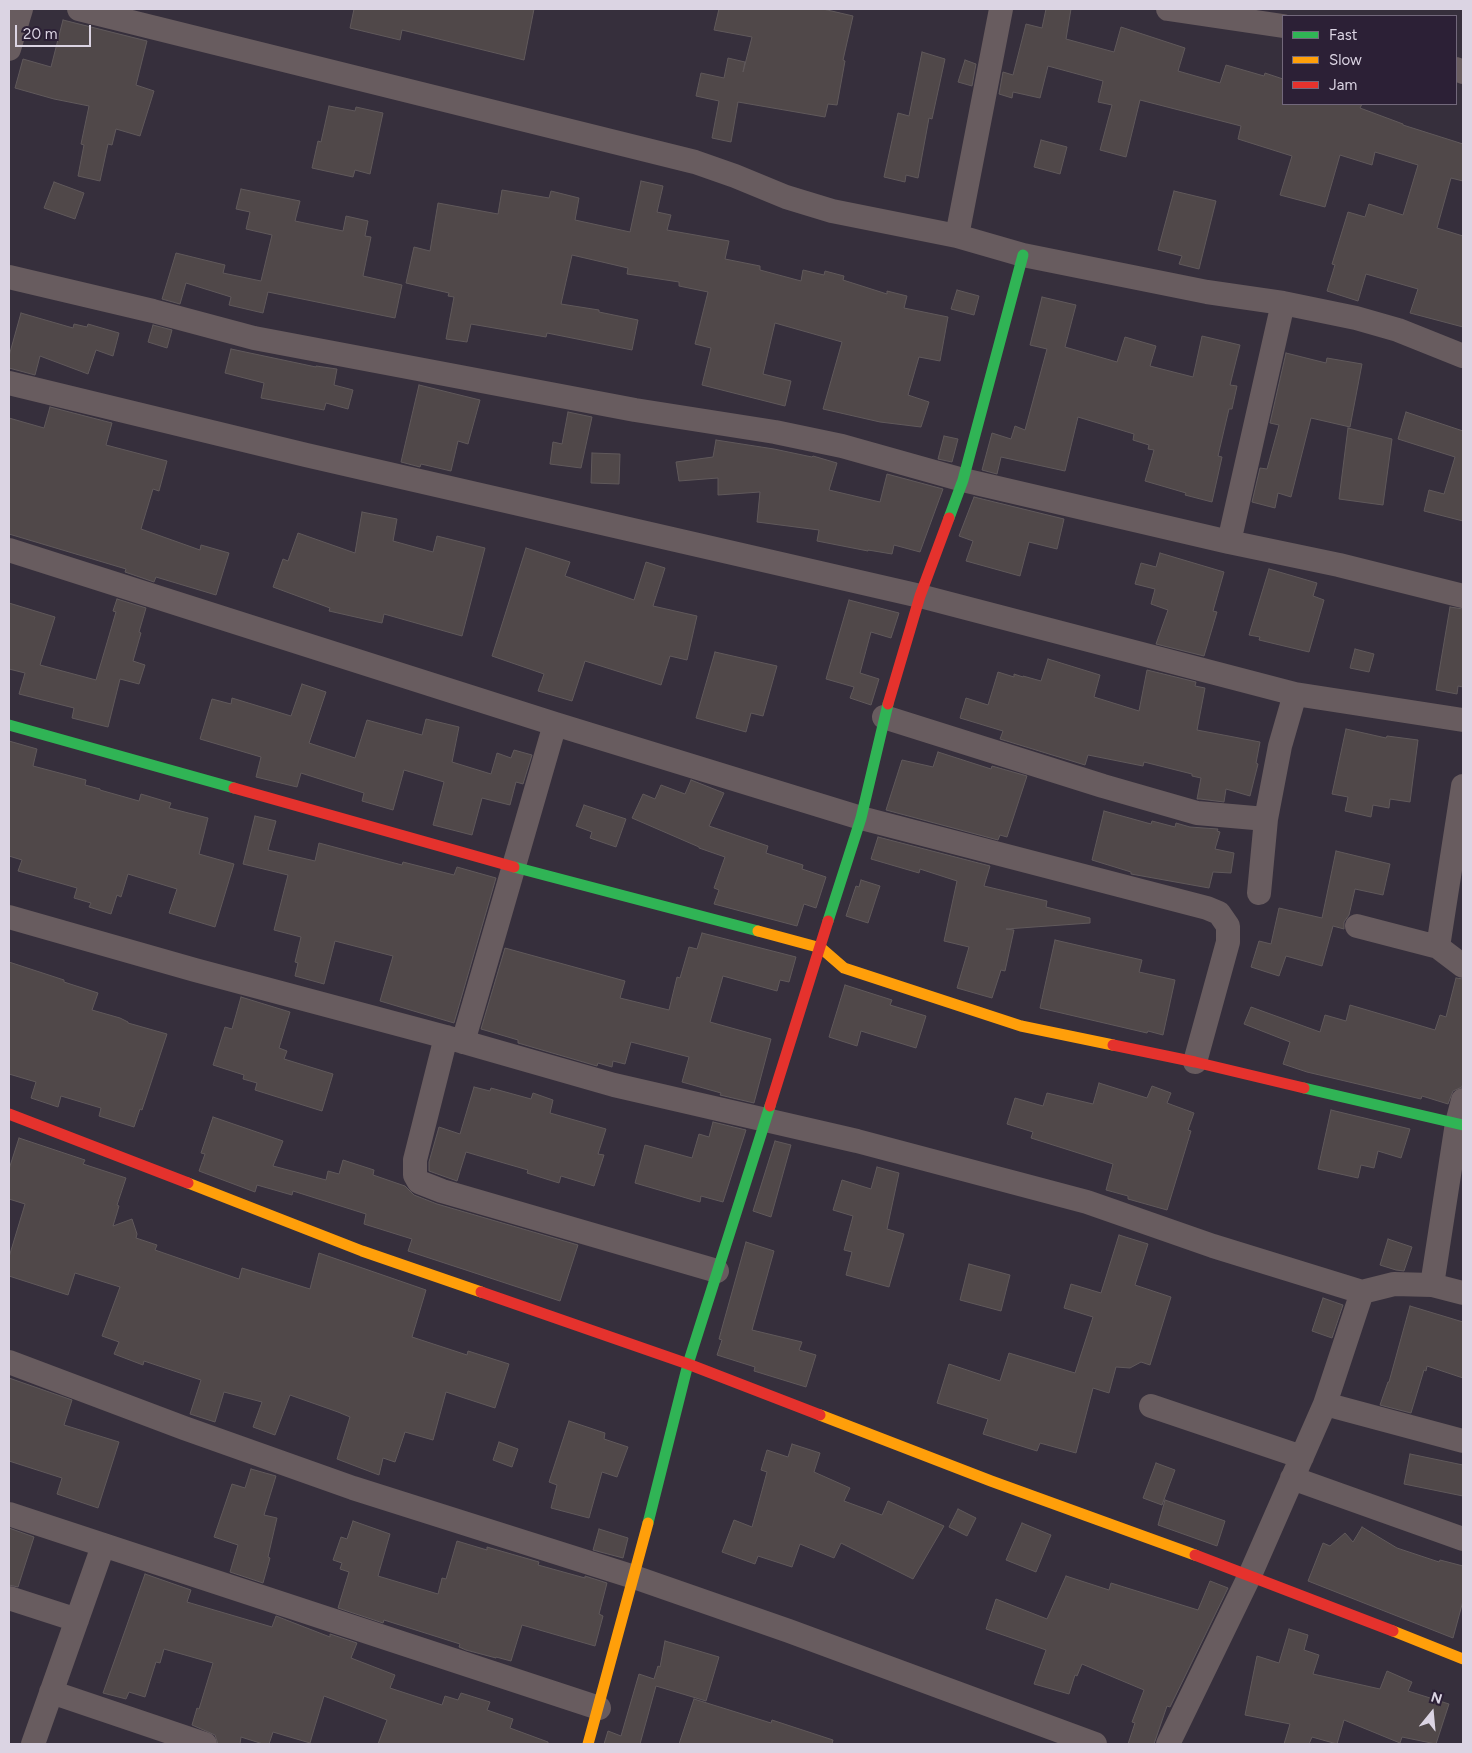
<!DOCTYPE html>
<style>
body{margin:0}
#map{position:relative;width:1472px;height:1753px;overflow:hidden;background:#362f3c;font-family:Figtree,sans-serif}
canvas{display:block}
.frame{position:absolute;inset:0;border:10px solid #dbd4e3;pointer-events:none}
.legend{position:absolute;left:1282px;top:15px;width:175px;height:90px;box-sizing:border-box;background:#2c2036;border:1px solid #72687b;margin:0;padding:6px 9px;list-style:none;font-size:15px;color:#dbd4e3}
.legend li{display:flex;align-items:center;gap:10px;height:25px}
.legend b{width:25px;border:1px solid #72687b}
.north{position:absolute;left:1407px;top:1688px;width:50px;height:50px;-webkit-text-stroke:4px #2c2036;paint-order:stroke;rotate:17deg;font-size:14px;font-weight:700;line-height:20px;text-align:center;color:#dbd4e3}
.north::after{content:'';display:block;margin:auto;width:18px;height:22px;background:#dbd4e3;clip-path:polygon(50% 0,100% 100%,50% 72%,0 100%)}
.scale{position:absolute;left:15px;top:25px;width:76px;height:22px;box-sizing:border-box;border:2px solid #dbd4e3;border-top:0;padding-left:6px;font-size:15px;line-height:18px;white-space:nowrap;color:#dbd4e3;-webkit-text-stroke:4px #2c2036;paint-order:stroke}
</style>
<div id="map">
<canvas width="1472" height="1753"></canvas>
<div class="frame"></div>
<ul class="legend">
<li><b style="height:6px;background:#30b455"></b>Fast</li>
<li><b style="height:6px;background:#ff9f0a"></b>Slow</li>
<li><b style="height:6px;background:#e5322d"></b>Jam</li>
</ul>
<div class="north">N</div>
<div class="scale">20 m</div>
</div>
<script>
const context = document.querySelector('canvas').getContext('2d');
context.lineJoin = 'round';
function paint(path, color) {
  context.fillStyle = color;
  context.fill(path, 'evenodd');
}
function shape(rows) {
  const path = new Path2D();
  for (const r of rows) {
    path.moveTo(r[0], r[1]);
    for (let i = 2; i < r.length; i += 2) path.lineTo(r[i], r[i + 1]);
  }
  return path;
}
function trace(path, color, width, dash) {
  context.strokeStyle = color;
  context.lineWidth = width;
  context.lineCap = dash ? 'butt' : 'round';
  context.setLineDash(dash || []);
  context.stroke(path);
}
const building = shape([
 [354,9,534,9,524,60,402,30,400,40,350,28,354,9],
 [719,9,823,9,853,16,843,60,845,61,837,105,828,104,825,117,738,102,731,142,712,138,719,101,696,96,701,73,724,78,728,58,745,62,743,72,752,37,714,30,719,9],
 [1046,9,1071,9,1066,39,1114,52,1121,27,1185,48,1178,71,1220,83,1226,65,1264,76,1265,73,1283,79,1283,104,1362,104,1360,108,1403,124,1403,125,1463,144,1463,181,1451,178,1437,228,1463,236,1463,327,1410,313,1418,289,1366,274,1358,301,1327,291,1335,265,1332,264,1348,212,1365,217,1369,204,1403,215,1418,165,1375,152,1372,165,1340,155,1325,207,1280,195,1292,156,1238,139,1241,126,1140,100,1126,157,1100,150,1112,105,1098,102,1103,81,1048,66,1040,98,1013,92,1012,98,999,94,1003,72,1013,75,1026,24,1042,28,1046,9],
 [63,20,147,41,136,85,154,91,140,136,116,129,112,145,108,144,100,181,78,176,84,145,81,144,89,106,54,99,15,88,23,59,51,67,63,20],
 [922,52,945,59,932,119,929,118,918,178,906,175,905,182,884,177,898,113,909,116,922,52],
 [965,60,976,64,972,86,958,82,965,60],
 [329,106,355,111,356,107,383,113,370,174,355,170,353,177,312,168,318,141,321,142,329,106],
 [1041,140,1067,147,1060,174,1034,167,1041,140],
 [641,181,663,186,657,212,671,215,667,230,729,241,725,259,760,266,760,270,801,281,803,270,824,275,825,271,844,276,843,280,887,294,887,291,907,296,904,308,948,317,940,361,919,357,908,395,929,402,921,427,880,422,823,409,842,342,775,323,763,374,791,381,785,406,702,385,711,348,695,344,708,292,679,286,679,282,627,274,628,268,572,255,561,304,599,310,599,312,638,320,632,350,547,333,546,337,471,324,467,342,446,339,454,297,448,296,449,293,406,283,414,247,430,251,438,203,498,214,502,190,549,198,551,191,579,198,575,220,630,232,641,181],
 [54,182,84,193,75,219,44,208,54,182],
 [241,189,300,201,295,221,343,231,346,216,368,221,365,236,371,237,363,276,402,285,395,318,268,292,263,313,229,305,231,297,186,283,180,304,162,299,176,253,225,265,223,273,261,281,272,235,246,229,250,212,236,209,241,189],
 [1174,191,1216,201,1199,269,1179,264,1182,256,1158,250,1174,191],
 [957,290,979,296,974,315,951,309,957,290],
 [1042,297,1076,305,1065,347,1117,362,1125,337,1156,346,1150,366,1193,377,1202,336,1240,345,1230,385,1237,386,1232,409,1229,409,1218,456,1222,457,1212,502,1185,495,1186,493,1145,481,1154,450,1148,449,1149,445,1133,440,1134,434,1078,417,1065,471,1001,457,997,474,982,470,992,433,1011,439,1015,426,1025,430,1047,349,1030,345,1042,297],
 [21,313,73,328,74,324,87,327,88,324,119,333,113,356,96,350,88,374,40,356,35,375,9,368,9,356,21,313],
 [153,325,172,330,167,348,148,342,153,325],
 [231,349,316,367,316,366,337,369,334,385,353,390,348,409,326,403,324,410,261,398,264,383,225,373,231,349],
 [1286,353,1326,363,1327,358,1362,364,1350,427,1311,418,1291,497,1278,493,1275,508,1252,502,1260,468,1267,469,1279,425,1270,423,1286,353],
 [419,385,480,400,468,444,458,441,451,471,421,464,420,467,401,462,419,385],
 [50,407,112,423,106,445,167,461,159,491,153,489,141,529,200,550,201,545,229,553,216,595,156,577,154,582,125,572,126,569,9,534,9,418,44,428,50,407],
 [568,412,592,417,581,468,550,464,553,442,562,444,568,412],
 [1406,412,1463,431,1463,521,1424,511,1429,490,1444,494,1455,457,1398,439,1406,412],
 [1348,428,1392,439,1383,505,1339,499,1348,428],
 [944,436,958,439,952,462,938,459,944,436],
 [716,440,774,449,812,457,813,456,837,463,829,490,880,502,887,474,943,489,920,552,894,545,892,554,868,550,868,551,817,541,819,530,757,522,760,492,718,495,718,478,679,481,676,462,713,457,716,440],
 [592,453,620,454,619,484,591,483,592,453],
 [974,497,1064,519,1057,549,1029,542,1020,576,966,561,973,541,959,536,974,497],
 [362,512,397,519,393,541,433,552,437,536,485,548,462,636,384,614,382,623,329,611,330,608,273,587,283,559,288,561,298,533,355,553,362,512],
 [526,548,570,562,565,576,634,600,646,562,665,568,653,606,697,616,687,660,670,656,661,685,585,661,572,701,538,691,544,674,492,656,526,548],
 [1160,553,1224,572,1213,611,1217,612,1204,656,1156,644,1168,610,1151,604,1155,589,1135,584,1141,563,1156,567,1160,553],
 [1269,569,1317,583,1313,596,1324,600,1309,652,1259,640,1260,637,1249,635,1269,569],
 [117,599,146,608,139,632,141,633,133,661,145,665,139,684,120,679,108,727,72,718,74,708,19,694,25,673,9,669,9,603,55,617,40,665,96,680,116,612,113,611,117,599],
 [849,600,899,613,891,638,871,632,860,673,879,679,871,705,850,698,854,687,826,679,849,600],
 [1450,607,1463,609,1463,687,1458,686,1457,694,1436,690,1450,607],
 [1355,649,1374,654,1369,672,1350,668,1355,649],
 [715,652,777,666,763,716,751,713,746,732,696,718,715,652],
 [1048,659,1100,675,1094,697,1139,711,1147,670,1196,682,1195,686,1205,688,1197,730,1260,742,1256,763,1258,764,1250,796,1226,789,1224,802,1200,799,1197,799,1201,778,1192,776,1192,774,1144,762,1143,766,1088,755,1085,765,1000,739,1003,731,960,718,966,698,988,705,998,672,1014,677,1014,674,1023,677,1023,676,1041,681,1048,659],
 [302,684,326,692,309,743,355,758,367,720,422,735,426,719,459,727,452,762,491,774,497,753,511,758,514,750,532,755,523,784,516,782,510,805,482,798,472,835,433,825,444,782,404,770,393,810,362,801,364,793,301,773,297,787,256,777,261,757,200,739,212,699,231,704,232,698,291,716,302,684],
 [1346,729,1386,738,1387,736,1418,740,1410,802,1390,799,1389,808,1373,805,1371,817,1345,811,1348,797,1332,794,1346,729],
 [9,741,37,749,33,766,86,780,85,785,100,789,100,790,139,801,141,794,171,803,169,808,208,818,199,854,234,864,215,927,169,913,177,889,128,874,121,897,117,895,111,914,89,907,91,903,74,898,77,888,18,871,22,860,9,856,9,741],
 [938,752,991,769,992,766,1027,776,1007,837,1000,835,998,840,886,810,902,760,933,767,938,752],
 [691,780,724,793,709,826,768,846,766,853,803,865,802,869,826,877,816,908,804,904,797,926,714,904,719,890,714,888,725,857,699,848,699,847,632,818,643,794,655,799,661,785,685,794,691,780],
 [584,805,626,819,616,847,590,838,592,832,576,826,584,805],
 [1104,811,1151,824,1152,821,1175,827,1176,823,1190,827,1218,829,1217,831,1220,832,1215,849,1234,853,1231,873,1213,872,1209,888,1131,874,1131,872,1092,860,1104,811],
 [255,816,276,821,268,850,315,861,319,843,402,865,403,862,454,875,457,867,496,878,454,1023,380,1001,393,956,335,941,324,984,295,976,298,963,295,962,301,937,274,930,288,875,243,864,255,816],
 [878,837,990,866,984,886,1047,901,1046,907,1090,918,1090,923,1006,929,1014,930,1005,971,1001,970,992,998,957,988,969,947,944,941,957,881,920,869,919,873,871,859,878,837],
 [1336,851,1390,864,1383,895,1355,889,1349,915,1344,922,1344,929,1333,926,1322,966,1286,956,1279,976,1251,967,1259,941,1271,944,1279,908,1322,918,1336,851],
 [861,880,880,886,868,923,846,916,856,886,859,887,861,880],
 [702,933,796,957,789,982,780,980,777,991,723,976,710,1022,771,1039,754,1103,720,1095,721,1093,682,1082,689,1057,631,1042,625,1064,613,1061,612,1067,598,1063,597,1066,518,1043,518,1040,481,1029,505,948,625,981,620,998,669,1010,677,977,680,978,689,947,697,949,702,933],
 [1055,940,1142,960,1139,972,1175,980,1163,1035,1148,1031,1147,1033,1040,1008,1055,940],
 [9,962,64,980,64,982,98,993,92,1010,120,1018,128,1022,128,1023,167,1034,142,1110,140,1109,134,1127,99,1116,101,1108,61,1096,58,1107,31,1098,36,1082,9,1074,9,962],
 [1456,978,1463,979,1463,1082,1462,1087,1453,1091,1448,1104,1422,1096,1421,1099,1307,1072,1283,1064,1290,1042,1244,1024,1251,1007,1320,1032,1325,1015,1346,1021,1350,1005,1435,1030,1440,1015,1446,1017,1456,978],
 [845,985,892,1000,890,1005,926,1016,916,1048,861,1031,857,1046,829,1037,845,985],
 [241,997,290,1012,279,1048,287,1051,284,1059,333,1074,322,1111,255,1090,257,1083,243,1079,244,1075,213,1065,225,1027,232,1029,241,997],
 [1099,1083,1147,1098,1152,1086,1171,1093,1167,1103,1194,1113,1188,1130,1191,1131,1167,1210,1128,1199,1128,1196,1106,1190,1113,1164,1031,1138,1033,1132,1007,1124,1015,1098,1043,1106,1047,1093,1093,1104,1099,1083],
 [474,1087,490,1091,491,1088,531,1099,533,1093,553,1100,550,1113,606,1129,598,1154,604,1155,594,1186,561,1176,559,1183,527,1173,528,1170,466,1152,457,1181,429,1171,429,1162,439,1127,460,1134,474,1087],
 [1331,1110,1410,1129,1401,1158,1378,1151,1374,1168,1361,1165,1358,1178,1318,1169,1331,1110],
 [213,1117,283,1141,273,1166,326,1180,328,1171,339,1174,343,1160,374,1170,373,1175,405,1186,414,1195,437,1204,578,1245,560,1301,408,1251,412,1239,364,1224,366,1214,293,1191,292,1195,257,1185,255,1192,199,1171,205,1154,201,1153,213,1117],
 [713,1122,746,1130,723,1202,701,1196,700,1202,635,1183,645,1145,692,1158,699,1134,709,1137,713,1122],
 [19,1138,85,1160,83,1164,126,1178,117,1205,119,1206,113,1226,132,1219,137,1234,136,1238,157,1245,155,1250,239,1279,242,1268,310,1289,319,1253,426,1290,412,1337,467,1355,468,1351,509,1364,495,1408,446,1392,433,1440,405,1432,395,1462,383,1458,379,1475,337,1459,350,1417,338,1412,290,1395,275,1435,253,1427,262,1402,224,1392,215,1422,190,1414,201,1380,144,1361,143,1365,114,1354,119,1342,102,1336,120,1287,75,1273,68,1295,9,1276,9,1257,25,1204,9,1199,9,1169,19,1138],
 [775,1141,791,1145,771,1217,753,1211,775,1141],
 [877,1167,899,1173,887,1229,904,1234,889,1287,846,1275,852,1252,844,1250,853,1216,833,1210,842,1180,871,1189,877,1167],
 [1119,1235,1148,1244,1135,1285,1171,1297,1150,1365,1141,1362,1130,1368,1116,1367,1109,1393,1093,1388,1076,1453,1040,1443,1037,1451,983,1434,988,1419,937,1403,949,1364,1000,1381,1009,1353,1075,1373,1093,1317,1064,1308,1071,1284,1101,1293,1119,1235],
 [1388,1239,1412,1247,1404,1271,1396,1270,1380,1265,1388,1239],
 [746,1242,774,1251,752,1330,802,1342,799,1350,816,1355,806,1387,754,1371,755,1367,717,1355,722,1340,719,1339,722,1328,746,1242],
 [969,1264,1010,1275,1001,1311,960,1300,969,1264],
 [1323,1298,1343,1305,1332,1338,1312,1331,1323,1298],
 [1410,1306,1463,1322,1463,1378,1427,1366,1426,1371,1424,1370,1411,1413,1380,1405,1388,1382,1389,1382,1410,1306],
 [9,1378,72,1400,64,1425,119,1442,98,1508,57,1494,62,1478,9,1461,9,1378],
 [569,1421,605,1433,604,1439,628,1447,617,1477,602,1472,589,1518,551,1508,557,1485,549,1482,569,1421],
 [499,1442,518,1449,512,1467,493,1460,499,1442],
 [792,1444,820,1453,814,1472,850,1488,844,1501,882,1515,888,1501,944,1526,913,1579,841,1543,834,1558,800,1544,792,1567,758,1556,755,1564,722,1552,734,1520,752,1527,767,1472,761,1470,767,1450,788,1457,792,1444],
 [1410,1454,1463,1465,1463,1496,1404,1484,1410,1454],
 [1156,1463,1175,1470,1162,1505,1143,1498,1156,1463],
 [251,1469,276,1476,264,1515,277,1518,268,1557,270,1558,263,1583,230,1572,238,1545,214,1537,232,1484,245,1488,251,1469],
 [1165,1500,1225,1521,1217,1546,1158,1525,1165,1500],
 [958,1509,976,1518,967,1536,949,1527,958,1509],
 [353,1521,390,1534,378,1576,438,1594,442,1578,446,1579,457,1541,487,1550,487,1547,539,1562,538,1565,585,1578,585,1576,607,1583,599,1614,603,1616,595,1646,522,1625,511,1661,496,1657,496,1658,466,1650,459,1647,460,1644,384,1620,383,1623,338,1608,349,1572,340,1569,342,1563,333,1560,341,1537,347,1539,353,1521],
 [1022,1523,1051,1535,1036,1572,1006,1560,1022,1523],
 [1362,1527,1397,1548,1439,1562,1440,1560,1463,1566,1463,1601,1453,1638,1308,1581,1323,1543,1330,1546,1345,1533,1353,1542,1362,1527],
 [9,1528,34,1537,18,1587,9,1585,9,1528],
 [599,1529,628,1538,623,1558,593,1550,599,1529],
 [145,1574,191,1590,187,1602,272,1627,276,1616,330,1637,330,1634,357,1643,351,1658,395,1675,390,1688,442,1705,445,1696,458,1700,461,1693,490,1702,487,1710,513,1719,510,1728,548,1742,548,1744,378,1744,387,1720,324,1696,310,1743,273,1732,269,1744,263,1744,241,1737,240,1744,218,1744,215,1735,192,1725,197,1708,199,1709,213,1663,164,1649,160,1663,156,1662,145,1697,129,1692,126,1699,103,1693,145,1574],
 [1066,1576,1109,1590,1111,1583,1198,1610,1210,1581,1228,1588,1170,1707,1167,1706,1154,1744,1128,1744,1135,1723,1132,1722,1144,1690,1082,1664,1077,1676,1075,1675,1069,1694,1034,1684,1046,1650,986,1629,996,1599,1047,1619,1066,1576],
 [1289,1629,1308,1635,1304,1650,1319,1655,1313,1674,1380,1689,1387,1671,1412,1682,1408,1691,1449,1704,1436,1744,1402,1737,1400,1743,1344,1720,1337,1744,1312,1737,1309,1744,1284,1744,1290,1724,1245,1715,1257,1656,1279,1663,1289,1629],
 [665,1641,719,1657,706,1701,656,1686,640,1744,604,1744,608,1731,621,1736,639,1674,654,1679,658,1666,660,1667,665,1641],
 [694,1699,771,1723,772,1720,833,1740,832,1744,679,1744,694,1699]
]);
const street = shape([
 [79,9,695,162,735,176,786,197,832,211,957,236,1023,255,1207,292,1283,303,1356,318,1398,330,1463,356],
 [1168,9,1283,26],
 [9,49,21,9],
 [1456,69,1463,72],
 [957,236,1001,9],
 [9,277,153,311,254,338,635,410,775,432,842,446,963,480,1229,542,1339,565,1463,596],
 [9,383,306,455,920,596,1295,694,1463,720],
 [1229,542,1283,303],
 [9,550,555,724,861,818,1207,908,1219,913,1228,926,1228,942,1195,1062],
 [884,717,1103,786,1197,813,1266,819],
 [1259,893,1266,819,1280,746,1295,694],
 [9,917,195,970,446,1037,614,1085,857,1141,1087,1202,1213,1246,1362,1292],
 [1357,926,1438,947,1463,966],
 [1438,947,1463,786],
 [446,1037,415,1160,415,1175,419,1182,442,1191,717,1271],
 [463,1042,555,724],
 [1432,1285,1457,1123,1463,1100],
 [9,1362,184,1428,353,1488,634,1577,789,1631,1095,1744],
 [1325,1404,1463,1441],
 [1151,1406,1302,1457],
 [1292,1478,1463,1539],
 [9,1514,599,1708],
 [9,1598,77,1620],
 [51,1692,205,1744],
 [33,1744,103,1546],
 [1168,1744,1250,1575,1325,1404,1362,1292,1394,1284,1432,1285,1463,1293]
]);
const fast = shape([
 [949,518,963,480,1023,255],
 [9,725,234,788],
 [514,867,758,931],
 [828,921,861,818,888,704],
 [1304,1088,1463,1125],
 [648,1523,688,1364,770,1106]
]);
const slow = shape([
 [758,931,821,948,844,968,1021,1026,1113,1045],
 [188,1183,362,1251,481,1292],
 [820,1415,991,1481,1195,1555],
 [1393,1631,1463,1659],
 [588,1744,648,1523]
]);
const jam = shape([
 [888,704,920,596,949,518],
 [234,788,514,867],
 [1113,1045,1195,1062,1304,1088],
 [770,1106,828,921],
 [9,1114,188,1183],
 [481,1292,688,1364,820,1415],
 [1195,1555,1393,1631]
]);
paint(building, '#504849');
trace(building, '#60595b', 1);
trace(street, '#685c5f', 24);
trace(fast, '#30b455', 11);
trace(slow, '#ff9f0a', 11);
trace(jam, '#e5322d', 11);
</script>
